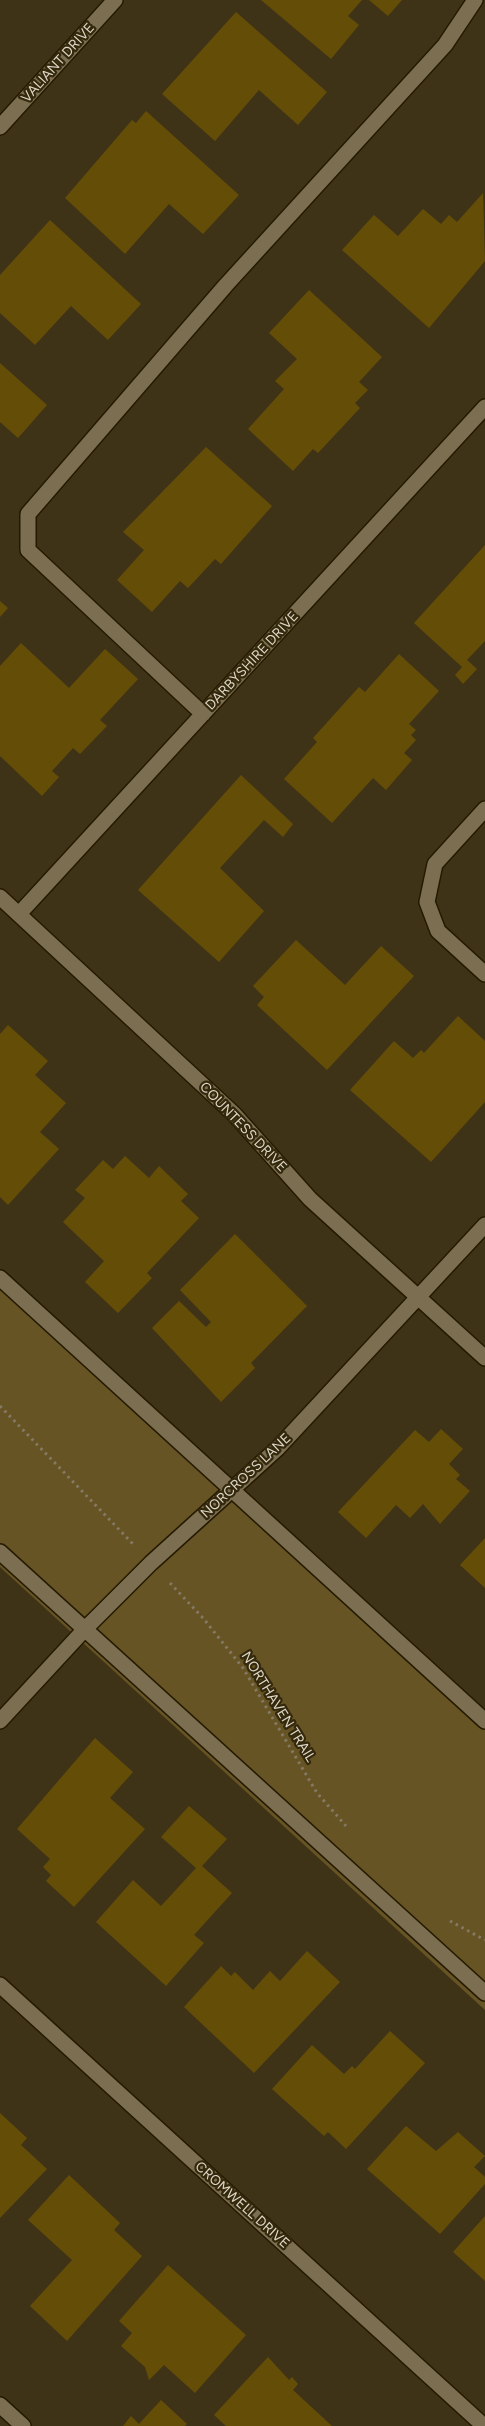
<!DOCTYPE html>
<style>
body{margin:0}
canvas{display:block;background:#3f3317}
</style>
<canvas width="485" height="2426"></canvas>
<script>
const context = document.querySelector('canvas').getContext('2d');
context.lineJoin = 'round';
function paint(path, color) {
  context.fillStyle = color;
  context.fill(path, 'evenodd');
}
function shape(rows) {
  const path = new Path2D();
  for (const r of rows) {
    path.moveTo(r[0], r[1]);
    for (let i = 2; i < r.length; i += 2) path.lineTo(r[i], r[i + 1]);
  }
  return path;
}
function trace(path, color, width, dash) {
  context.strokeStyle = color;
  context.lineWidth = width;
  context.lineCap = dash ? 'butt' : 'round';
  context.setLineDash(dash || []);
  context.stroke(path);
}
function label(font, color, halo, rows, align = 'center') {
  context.font = font + ' Figtree,sans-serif';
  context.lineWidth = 4.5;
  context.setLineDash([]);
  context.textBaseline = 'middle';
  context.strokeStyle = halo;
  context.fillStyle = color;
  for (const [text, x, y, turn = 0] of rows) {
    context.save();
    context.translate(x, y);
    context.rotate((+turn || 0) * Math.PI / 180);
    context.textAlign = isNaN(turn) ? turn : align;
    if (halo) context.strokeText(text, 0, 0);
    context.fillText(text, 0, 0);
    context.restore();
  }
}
const green = shape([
 [0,1279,485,1722,485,2010,0,1567]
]);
const building = shape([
 [261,0,362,0,348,16,359,25,331,59],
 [369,0,402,0,388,16],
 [236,12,327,92,298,125,259,90,215,141,162,94],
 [146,111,239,195,203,234,169,204,125,254,65,198,132,120,136,123],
 [483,193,485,261,429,328,342,250,374,215,398,236,423,209,441,224,449,215,457,222],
 [50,220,141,304,108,340,71,306,35,345,0,313,0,275],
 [309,290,382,357,359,382,368,390,355,403,360,408,318,453,313,449,293,471,248,429,284,389,275,381,297,359,269,333],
 [0,363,47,405,18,438,0,422],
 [206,447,272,506,221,564,215,559,188,588,180,581,152,612,117,580,144,550,123,532],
 [485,545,485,641,467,660,477,669,463,684,455,675,462,667,414,623],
 [0,601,8,608,0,617],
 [21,643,69,688,105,649,138,679,100,720,107,726,80,754,73,748,52,771,59,777,42,796,0,756,0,666],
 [399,654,439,691,409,724,416,730,411,735,416,740,404,753,412,760,386,790,373,778,332,823,284,779,317,742,313,738,359,687,365,692],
 [241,775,293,824,283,837,264,820,220,868,264,911,219,962,138,890],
 [296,940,345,985,381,946,414,976,327,1070,257,1005,264,997,253,986],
 [458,1016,485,1041,485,1102,431,1162,350,1090,394,1041,413,1058,421,1050,424,1053],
 [8,1025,48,1061,35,1075,66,1103,40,1132,59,1149,8,1205,0,1197,0,1034],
 [125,1156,149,1178,159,1166,188,1194,181,1201,199,1218,147,1273,152,1278,118,1313,85,1282,104,1261,63,1222,85,1198,75,1190,103,1160,113,1169],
 [235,1234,307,1306,251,1363,255,1368,221,1402,152,1328,179,1301,206,1327,211,1322,180,1290],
 [441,1429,463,1449,449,1464,460,1475,456,1479,470,1491,440,1524,423,1504,410,1518,396,1505,366,1538,338,1512,415,1430,429,1442],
 [485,1538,485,1588,460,1565],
 [95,1738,133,1772,110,1798,145,1829,74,1907,46,1881,51,1875,43,1867,50,1859,17,1829],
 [189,1806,227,1839,202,1866,232,1893,194,1935,204,1943,166,1986,96,1922,133,1880,161,1906,196,1868,161,1837],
 [307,1951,340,1982,254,2073,184,2007,221,1966,231,1976,235,1972,253,1990,270,1971,280,1981],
 [390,2031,425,2063,346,2149,328,2132,324,2136,272,2089,312,2045,344,2074,352,2066,355,2069],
 [0,2113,27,2138,21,2145,47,2169,0,2218],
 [406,2126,436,2151,458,2132,485,2156,474,2167,485,2177,485,2184,440,2234,367,2169],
 [69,2175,120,2223,114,2230,142,2256,67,2341,30,2306,72,2260,28,2220],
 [485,2216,485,2281,453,2252],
 [168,2265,246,2335,195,2393,164,2365,149,2380,145,2367,121,2346,132,2333,119,2321],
 [268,2357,289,2380,292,2377,298,2384,293,2390,332,2426,226,2426,214,2415],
 [161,2400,187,2424,185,2426,123,2426,131,2416,139,2424]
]);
const path = shape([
 [0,1406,133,1544],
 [170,1583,203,1618,243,1668,317,1793,346,1826],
 [450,1921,485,1940]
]);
const minor = shape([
 [0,127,115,0],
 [203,714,28,550,28,514,226,285,445,45,475,0],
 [485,809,435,864,427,902,438,931,485,974],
 [0,897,234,1114,310,1199,485,1358],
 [19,914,485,407],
 [0,1278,485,1721],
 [0,1552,485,1993],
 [0,1721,85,1629,151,1563,278,1448,485,1225],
 [0,1985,484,2426],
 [0,2405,23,2426]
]);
const streetNames = [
 ["VALIANT DRIVE",58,63,-48],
 ["DARBYSHIRE DRIVE",252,661,-47],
 ["COUNTESS DRIVE",243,1127,46],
 ["NORCROSS LANE",246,1476,-43],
 ["NORTHAVEN TRAIL",278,1707,58],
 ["CROMWELL DRIVE",242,2205,42]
];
paint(green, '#675424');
paint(building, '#644d07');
trace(minor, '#251a00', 18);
trace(path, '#847a64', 3, [2.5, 4]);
trace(minor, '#7c6f51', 15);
label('14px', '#ded7c7', '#34290c', streetNames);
</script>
